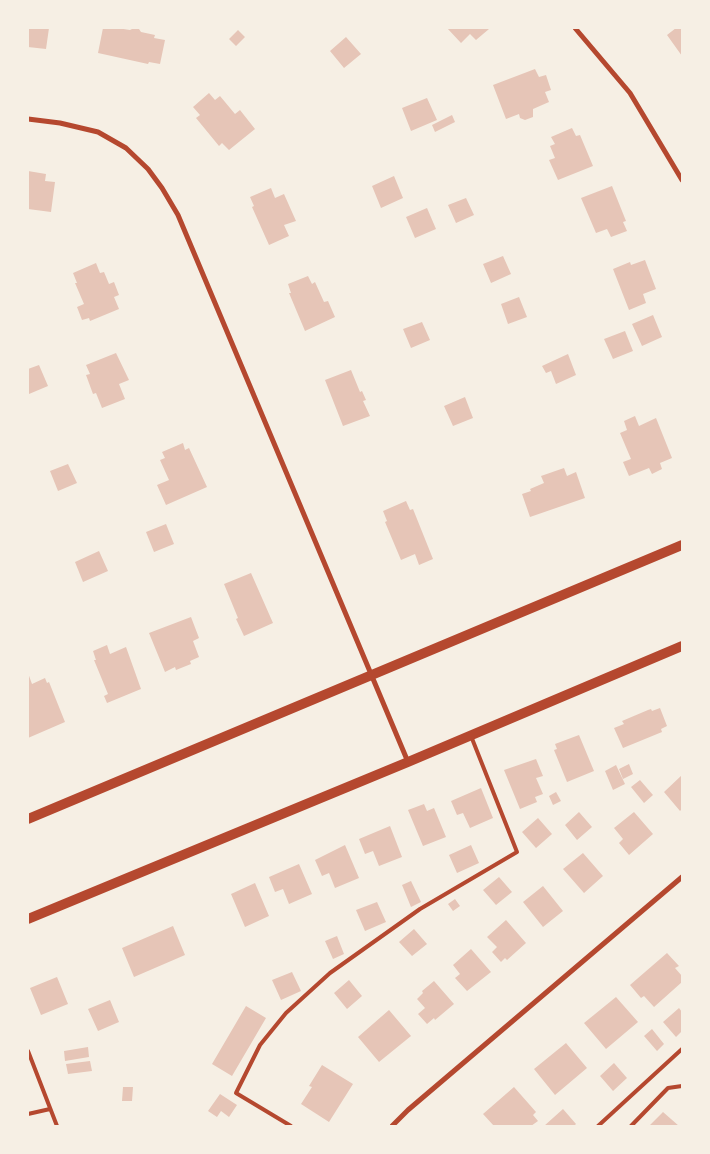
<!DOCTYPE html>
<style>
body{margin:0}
#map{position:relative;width:710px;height:1154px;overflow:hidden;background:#f6efe4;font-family:Quicksand,sans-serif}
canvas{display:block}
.frame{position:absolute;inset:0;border:29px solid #f6efe4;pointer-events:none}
</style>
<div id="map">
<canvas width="710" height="1154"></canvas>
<div class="frame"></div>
</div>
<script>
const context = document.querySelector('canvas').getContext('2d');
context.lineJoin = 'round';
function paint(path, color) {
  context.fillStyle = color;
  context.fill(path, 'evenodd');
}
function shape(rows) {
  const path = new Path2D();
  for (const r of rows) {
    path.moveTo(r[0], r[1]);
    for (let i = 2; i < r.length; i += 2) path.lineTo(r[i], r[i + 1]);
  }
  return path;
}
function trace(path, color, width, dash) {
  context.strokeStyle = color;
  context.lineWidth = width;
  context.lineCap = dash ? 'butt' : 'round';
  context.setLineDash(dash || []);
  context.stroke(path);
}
const building = shape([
 [28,28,49,28,46,49,28,47],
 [103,28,117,28,130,30,134,28,139,29,141,32,155,35,154,38,165,40,160,64,149,62,148,64,98,53],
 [447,28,488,28,489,29,476,40,470,34,461,43],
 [676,28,682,28,682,56,667,35],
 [238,30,245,37,236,46,229,39],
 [346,37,361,54,344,68,330,51],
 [535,69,539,77,546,75,551,90,545,92,549,102,533,109,533,117,525,120,520,118,519,114,506,119,493,85],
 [209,93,215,100,220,96,235,114,240,110,255,129,229,150,222,143,219,146,196,118,200,115,193,107],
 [427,98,437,120,411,131,402,108],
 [452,115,455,122,435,132,432,125],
 [572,128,576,136,580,135,593,166,558,180,549,160,555,158,550,146,555,144,551,137],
 [28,171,46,174,45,181,55,182,51,212,28,209],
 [394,176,403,198,381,208,372,186],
 [612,186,626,221,623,222,627,231,611,237,607,229,596,233,581,198],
 [271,188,275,198,284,194,296,221,284,225,289,236,269,245,252,207,254,206,250,197],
 [466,198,474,215,456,223,448,205],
 [427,208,436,229,415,238,406,217],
 [503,256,511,274,491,283,483,264],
 [645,260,656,289,643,294,646,303,629,310,613,269,630,262,631,265],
 [96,263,100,273,104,272,109,284,114,282,119,295,114,297,119,309,90,321,89,318,82,320,77,307,84,304,75,283,77,283,73,273],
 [308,276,312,284,315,282,324,302,328,301,335,317,305,331,289,293,291,293,288,284],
 [519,297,527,317,508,324,501,304],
 [653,315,662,337,642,346,632,324],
 [422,322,430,340,411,348,403,329],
 [625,331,633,351,613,359,604,339],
 [116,353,129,380,119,384,125,399,102,408,96,393,93,394,86,375,90,374,86,365],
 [568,354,576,375,556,384,551,371,546,373,542,366],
 [39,365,48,386,29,394,28,390,28,369],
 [351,370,360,392,362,391,366,400,363,401,370,416,343,426,325,380],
 [465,397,473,418,453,426,444,406],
 [635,416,639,426,656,418,672,458,660,463,662,469,652,474,649,468,629,476,623,462,631,459,620,433,627,430,624,421],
 [183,443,185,450,189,448,207,487,166,505,157,485,169,480,160,460,165,458,162,452],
 [68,464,77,483,58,491,50,471],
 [564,468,567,476,576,472,585,498,530,517,522,494,531,491,530,489,544,483,541,476],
 [406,501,410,510,413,509,433,559,419,565,415,554,401,560,385,522,387,521,383,511],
 [166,524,174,544,154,552,146,532],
 [99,551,108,571,83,582,75,562],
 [251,573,273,623,244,636,236,619,238,618,224,584],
 [191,617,199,638,193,641,199,657,190,661,191,664,176,670,175,667,165,672,149,633],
 [107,645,110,654,126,647,141,689,107,703,104,696,108,694,94,660,96,660,93,651],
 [28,673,32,684,45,678,47,683,49,682,65,722,28,738],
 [660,708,667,726,661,729,662,732,623,748,614,728,624,724,622,721,648,710,651,709,652,711],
 [579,735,594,771,567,782,554,750,557,749,555,744],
 [536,759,543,776,536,778,543,794,535,797,537,802,520,809,504,770],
 [629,764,633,774,623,779,619,769],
 [616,765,625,784,613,790,605,771],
 [682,775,682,809,680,811,664,792],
 [640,780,653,795,644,803,631,787],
 [481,788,493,818,470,828,463,813,457,815,451,801],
 [556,792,561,801,553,805,549,796],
 [424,804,427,811,434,808,446,837,423,846,408,810],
 [579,812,592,827,577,840,565,825],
 [634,812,653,834,629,855,619,843,623,839,614,828],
 [538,818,552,834,536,848,522,832],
 [390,826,402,857,379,866,373,851,365,854,359,839],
 [345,845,359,878,335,888,329,873,322,876,315,860],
 [471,845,479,863,457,873,449,855],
 [583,853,603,876,584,893,563,869],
 [299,864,312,894,289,904,283,889,275,892,269,877],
 [499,877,512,892,496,905,483,890],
 [411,881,421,902,411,907,402,885],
 [255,883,269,916,245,927,231,894],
 [543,886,563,911,543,927,523,902],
 [455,899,460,906,453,911,448,904],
 [377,902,386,922,365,931,356,910],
 [506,920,526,943,507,960,505,958,501,962,492,952,497,947,487,937],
 [173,926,185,955,134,977,122,948],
 [414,929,427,944,412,956,399,942],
 [337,936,344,954,333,959,325,941],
 [471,949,491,972,467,991,455,978,460,974,453,965],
 [667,953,679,966,675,968,682,976,682,982,654,1007,644,996,641,998,630,985],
 [292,972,301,991,281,1000,272,980],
 [57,977,68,1004,41,1015,30,988],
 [349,980,362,996,347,1009,334,993],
 [434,981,454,1004,435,1020,434,1018,427,1024,418,1014,425,1008,417,999,423,993,422,991],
 [616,997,638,1022,606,1049,584,1023],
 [110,1000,119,1022,98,1031,88,1009],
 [246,1006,266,1018,232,1076,212,1064],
 [679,1008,682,1012,682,1031,676,1037,663,1022],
 [389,1010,411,1036,379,1062,358,1037],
 [652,1029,664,1044,657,1051,644,1036],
 [566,1043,587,1068,555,1095,534,1069],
 [88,1047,89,1057,65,1061,64,1051],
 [90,1061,92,1071,68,1074,66,1064],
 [614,1063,627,1078,613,1091,600,1076],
 [322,1065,353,1084,329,1122,301,1104,312,1087,309,1086],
 [123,1087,133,1087,132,1101,122,1101],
 [514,1087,536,1112,533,1115,538,1121,531,1126,522,1126,521,1125,519,1126,494,1126,483,1114],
 [220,1094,237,1105,229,1117,221,1111,217,1117,208,1111],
 [563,1109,576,1124,574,1126,544,1126],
 [663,1112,679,1126,649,1126]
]);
const service = shape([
 [28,1051,57,1126],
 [28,1114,50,1109],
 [291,1126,236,1093,260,1045,286,1013,330,973,420,909,517,852,471,736],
 [598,1126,682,1049],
 [631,1126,668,1088,682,1086]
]);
const minor = shape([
 [575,28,630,93,682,180],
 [28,119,60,123,98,132,126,148,148,169,162,188,178,215,408,762],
 [392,1126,408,1110,682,877]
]);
const secondary = shape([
 [28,819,682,545],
 [28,919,408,762,682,646]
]);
paint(building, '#e6c5b7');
trace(service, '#b5482f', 4);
trace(minor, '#b5482f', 5);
trace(secondary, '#b5482f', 10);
</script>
